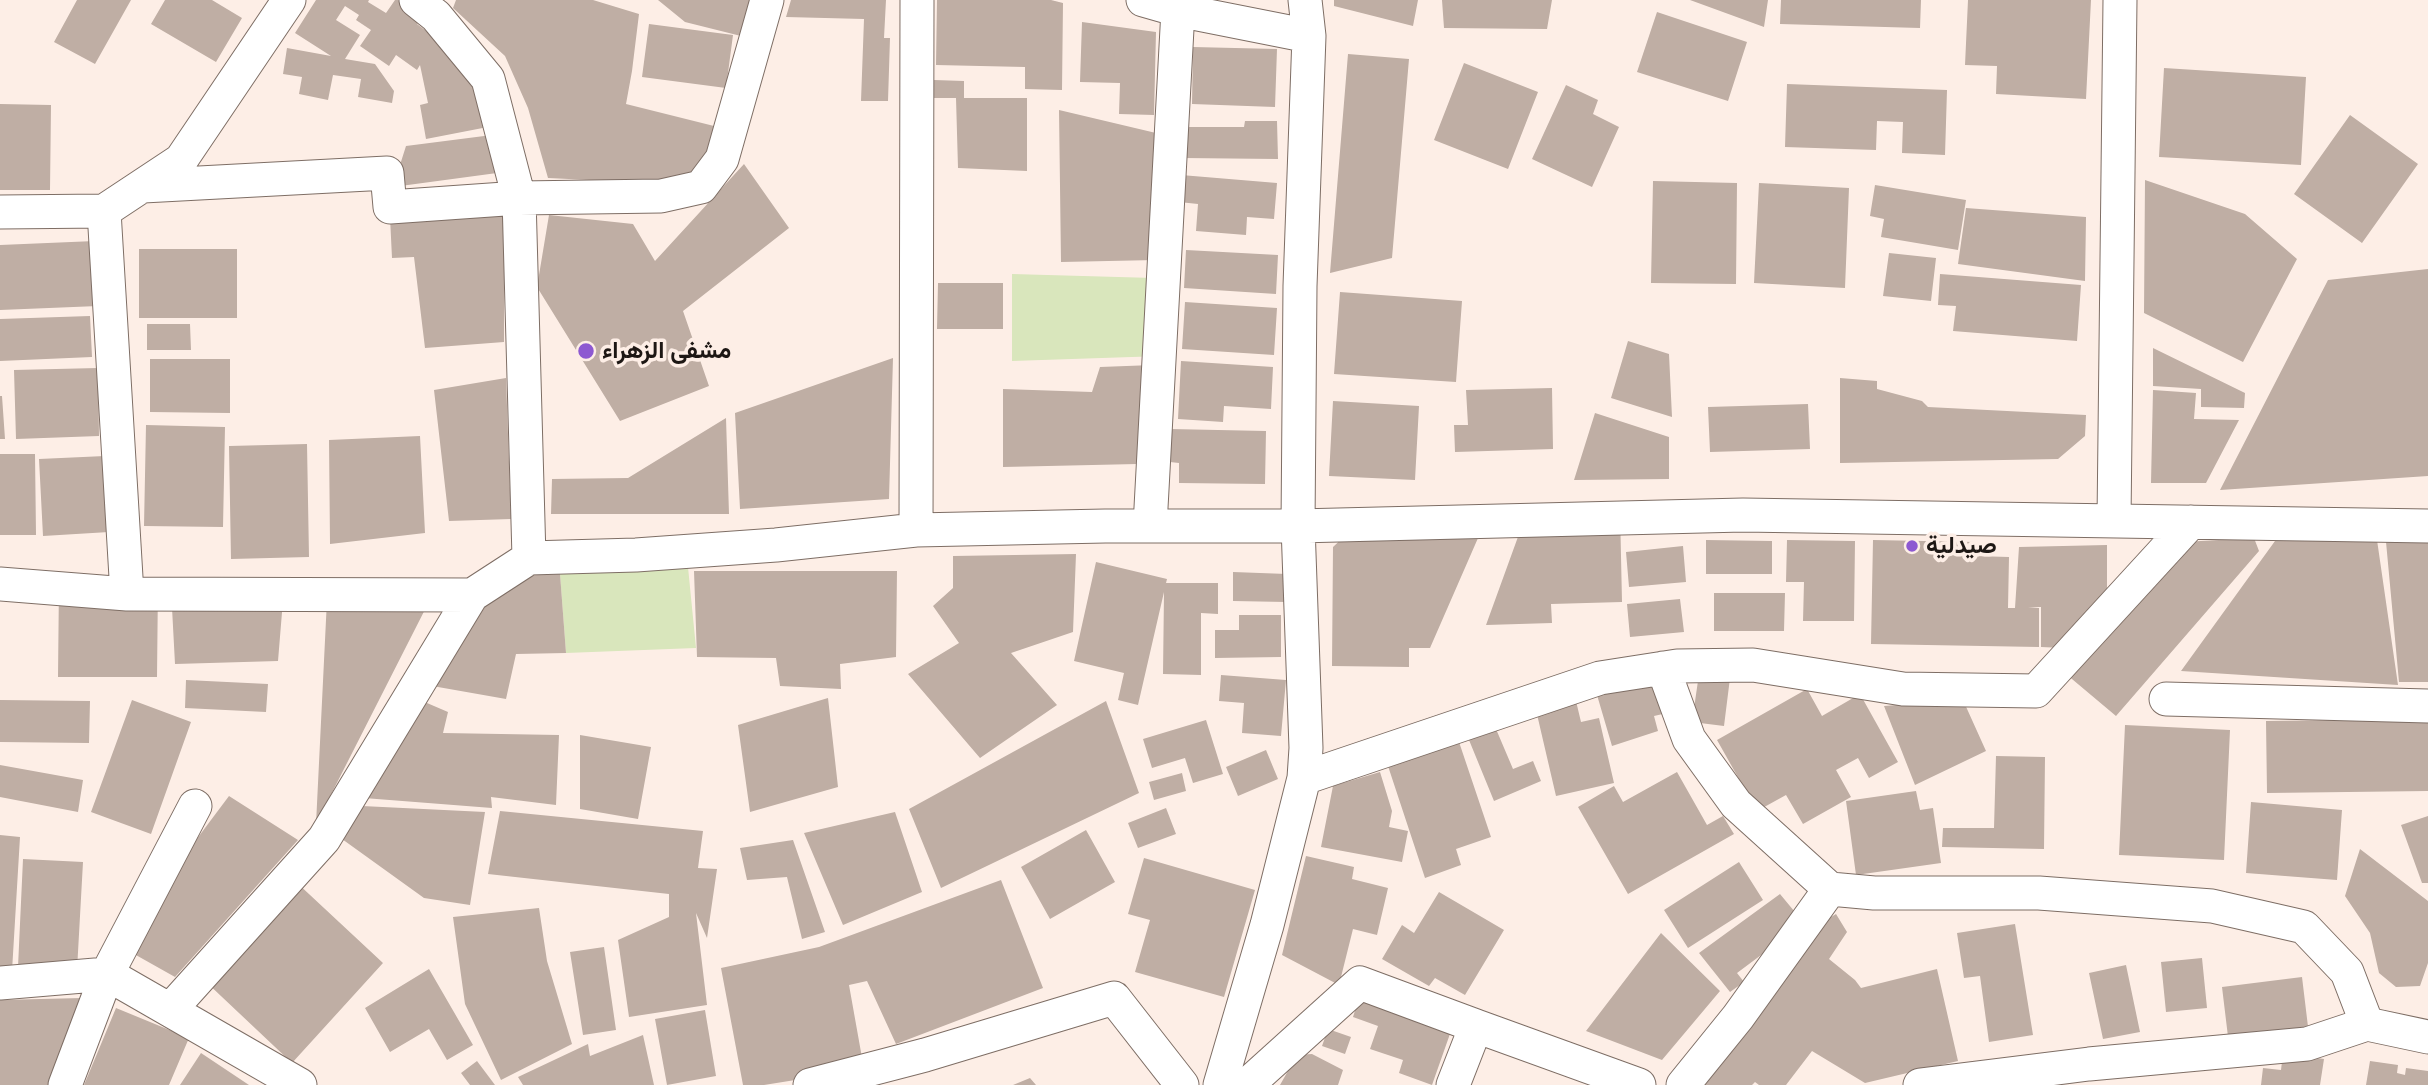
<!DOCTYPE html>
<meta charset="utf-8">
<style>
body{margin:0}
canvas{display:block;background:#fdeee6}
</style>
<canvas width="2428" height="1085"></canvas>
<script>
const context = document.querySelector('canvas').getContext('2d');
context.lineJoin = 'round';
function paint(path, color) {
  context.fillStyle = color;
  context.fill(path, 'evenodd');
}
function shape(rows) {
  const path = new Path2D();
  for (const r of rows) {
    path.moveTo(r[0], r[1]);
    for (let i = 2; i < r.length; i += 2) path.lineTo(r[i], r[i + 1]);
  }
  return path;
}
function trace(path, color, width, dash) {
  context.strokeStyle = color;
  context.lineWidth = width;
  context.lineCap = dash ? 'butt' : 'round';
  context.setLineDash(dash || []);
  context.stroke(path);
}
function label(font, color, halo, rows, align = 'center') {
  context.font = font + ' "Fira Sans",Vazirmatn,sans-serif';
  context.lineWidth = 7;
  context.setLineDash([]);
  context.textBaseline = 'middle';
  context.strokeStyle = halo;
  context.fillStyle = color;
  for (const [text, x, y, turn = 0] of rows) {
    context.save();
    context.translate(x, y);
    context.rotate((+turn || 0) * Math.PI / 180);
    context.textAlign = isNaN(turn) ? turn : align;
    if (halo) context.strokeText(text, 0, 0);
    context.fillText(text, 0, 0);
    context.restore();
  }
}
const green = shape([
 [1012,274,1154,278,1162,356,1012,361],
 [687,557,696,648,566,653,560,574,556,562]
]);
const building = shape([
 [77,0,131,0,95,64,54,42],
 [165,0,212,0,242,18,216,62,151,24],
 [316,0,369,0,368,2,386,13,395,0,398,0,422,15,417,24,438,40,486,93,493,126,426,139,420,105,428,103,420,65,417,70,396,55,389,66,360,46,371,30,356,20,359,15,345,6,336,20,360,35,345,59,375,64,394,91,392,103,358,97,361,79,333,75,328,100,299,94,302,77,283,74,287,48,331,56,295,33],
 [456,0,593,0,639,14,632,71,626,104,718,127,701,178,610,181,548,178,528,108,505,56,453,8],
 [658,0,755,0,745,37,685,22],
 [791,0,886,0,884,38,890,38,888,101,861,101,864,19,786,17],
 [937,0,1051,0,1063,3,1062,90,1025,89,1025,67,936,65],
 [1334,0,1418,0,1413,26,1334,6],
 [1442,0,1552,0,1547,29,1444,28],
 [1690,0,1768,0,1764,27],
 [1781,0,1921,0,1920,28,1780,24],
 [1968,0,2091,0,2086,99,1996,94,1997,66,1965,65],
 [1657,12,1747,42,1728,101,1637,72],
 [1082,22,1156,32,1154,115,1119,114,1120,83,1080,82],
 [649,24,733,35,726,88,642,77],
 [1193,47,1277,49,1275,107,1192,104],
 [1348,54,1409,59,1392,258,1330,273],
 [1464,63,1538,92,1508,169,1434,140],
 [2164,68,2306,77,2301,165,2159,157],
 [934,80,964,81,964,98,1027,98,1027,171,958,168,956,98,934,98],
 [1787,84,1947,90,1945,155,1902,153,1903,122,1877,121,1876,150,1785,147],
 [1566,85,1598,100,1593,114,1619,127,1592,187,1532,159],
 [0,104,51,105,50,190,0,190],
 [1059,110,1156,133,1156,260,1061,262],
 [2350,115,2418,164,2362,243,2294,194],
 [1245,121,1277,121,1278,159,1183,158,1182,127,1244,127],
 [492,135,497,173,393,187,406,146],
 [744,164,789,228,683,311,709,386,620,421,537,287,549,215,633,224,655,261],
 [1181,175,1277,183,1274,219,1247,217,1246,235,1196,231,1198,204,1179,202],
 [2145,180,2245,214,2297,259,2243,362,2144,313],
 [1653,181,1737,183,1736,284,1651,283],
 [1759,183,1849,188,1845,288,1754,283],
 [1875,185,1966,200,1958,250,1881,237,1884,219,1870,216],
 [1966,208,2086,217,2085,281,1958,264],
 [504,215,504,342,425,348,414,257,392,258,390,217],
 [95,241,98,306,0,310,0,245],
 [139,249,237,249,237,318,139,318],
 [1186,250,1278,255,1276,294,1184,288],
 [1889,253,1936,258,1931,301,1883,296],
 [2428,269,2428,476,2220,490,2328,280],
 [1940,274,2081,285,2077,341,1953,331,1956,306,1938,305],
 [938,283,1003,283,1003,329,937,329],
 [1340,292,1462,301,1456,382,1334,374],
 [1185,302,1277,308,1274,355,1182,349],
 [90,316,92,357,0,361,0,319],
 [147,324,190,324,191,350,147,350],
 [1628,341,1669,354,1672,417,1611,398],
 [2153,348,2245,393,2244,408,2201,407,2201,389,2153,386],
 [893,358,889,499,740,509,735,413],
 [150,359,230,359,230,413,150,412],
 [1181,361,1273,367,1271,409,1224,406,1223,422,1178,419],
 [1153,365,1137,464,1003,467,1003,389,1092,392,1100,367],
 [98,368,99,436,16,439,14,370],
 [506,378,511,519,449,521,434,390],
 [1840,378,1877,381,1877,389,1922,401,1928,407,2086,415,2085,436,2058,459,1840,463],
 [1552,388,1553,449,1455,452,1454,425,1468,425,1466,390],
 [2153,390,2196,393,2194,419,2239,420,2206,483,2151,483],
 [0,396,2,396,5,439,0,439],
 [1333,401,1419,406,1415,480,1329,476],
 [1808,404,1810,449,1710,452,1708,407],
 [1595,413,1669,437,1669,479,1574,480],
 [726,418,729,514,551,514,552,479,628,478],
 [146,425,225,427,223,527,144,526],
 [1170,429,1266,431,1265,484,1179,483,1179,463,1170,462],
 [420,436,425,533,330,544,329,440],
 [307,444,309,557,231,559,229,446],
 [0,454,35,454,36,535,0,535],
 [105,456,109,532,43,536,39,459],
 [1620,510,1622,602,1551,604,1552,623,1486,625,1527,512],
 [1362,520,1485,522,1430,648,1409,648,1409,667,1332,666,1333,547],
 [2428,529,2428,682,2399,682,2385,531],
 [2254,538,2259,551,2116,716,2066,674,2183,542],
 [1706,540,1772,541,1772,574,1706,574],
 [1787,540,1855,541,1854,621,1803,621,1804,582,1786,582],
 [1873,540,1975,542,1975,556,2009,557,2008,608,2015,608,2019,547,2107,545,2107,598,2063,648,2041,647,2041,607,2028,607,2039,608,2039,647,1871,644],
 [2377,540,2398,685,2181,671,2275,541],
 [1683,546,1686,582,1629,587,1626,552],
 [1076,554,1073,632,1011,653,1057,705,980,758,908,674,959,643,933,606,953,588,953,556],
 [1096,562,1167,579,1166,583,1218,583,1218,614,1201,613,1201,675,1163,674,1164,592,1138,705,1118,700,1124,673,1074,661],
 [694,571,897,571,896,657,840,664,841,689,780,686,776,658,697,657],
 [1233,572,1287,574,1286,602,1233,601],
 [560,574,566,653,516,654,506,699,421,684,472,578],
 [328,579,440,580,316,824],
 [59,582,158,582,157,677,58,677],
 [284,588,278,661,175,664,171,589],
 [1714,593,1785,593,1784,631,1714,631],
 [1680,599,1684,632,1630,637,1627,604],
 [1239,615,1281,615,1281,657,1215,658,1215,630,1239,630],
 [1699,674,1730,678,1724,726,1692,722],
 [1221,675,1286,680,1281,736,1242,733,1244,703,1219,701],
 [1656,677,1667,713,1654,716,1658,731,1612,746,1597,695],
 [186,680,268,684,266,712,185,708],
 [1807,689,1822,716,1860,694,1898,762,1869,778,1858,758,1836,770,1851,797,1803,824,1786,795,1757,811,1717,740],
 [413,697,448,712,443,733,559,735,556,805,491,797,492,808,364,798],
 [828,698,838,787,750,812,738,725],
 [0,700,90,701,89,743,0,742],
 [132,700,191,722,151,834,91,812],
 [1963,700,1986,751,1915,785,1884,706],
 [1106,701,1139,793,941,888,909,809],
 [1576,701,1581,722,1599,718,1614,783,1556,796,1536,710],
 [2428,719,2428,791,2267,793,2266,721],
 [1206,720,1223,774,1193,783,1185,758,1152,768,1143,739],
 [2125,725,2230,730,2224,860,2119,855],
 [1496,729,1513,769,1533,761,1541,781,1494,801,1469,740],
 [580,735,651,747,638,819,580,809],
 [1458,739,1491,837,1456,849,1461,865,1425,878,1387,763],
 [1266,750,1278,779,1238,796,1226,767],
 [1996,756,2045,757,2044,849,1942,847,1943,828,1994,828],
 [0,765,83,780,78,812,0,797],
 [1380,772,1392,811,1389,827,1408,831,1402,862,1321,847,1333,786],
 [1677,772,1707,825,1723,816,1734,834,1628,894,1578,807,1614,786,1623,802],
 [1182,773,1186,791,1154,800,1149,782],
 [1916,791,1920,810,1933,808,1941,863,1856,875,1846,801],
 [229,796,298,840,175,977,127,950,154,896],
 [2251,802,2342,810,2337,880,2246,873],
 [362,806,485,812,470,905,424,898,342,839],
 [1166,808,1176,834,1138,848,1128,823],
 [500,811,703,831,698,868,717,869,707,938,696,913,707,1005,629,1017,618,940,669,917,669,894,488,874],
 [895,812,922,892,843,925,804,833],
 [2428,816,2428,883,2422,883,2401,825],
 [1086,830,1115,882,1050,919,1021,867],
 [0,835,20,837,12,971,0,970],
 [793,840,825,932,802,939,787,877,747,880,740,848],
 [2360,849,2428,901,2428,963,2420,986,2396,987,2379,973,2370,933,2345,896],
 [1306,856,1354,867,1352,879,1388,888,1377,935,1353,929,1339,985,1282,955],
 [1144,858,1255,890,1224,997,1135,972,1150,920,1128,914],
 [23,859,83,862,77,970,18,967],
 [1739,862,1763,900,1688,948,1664,910],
 [1001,880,1043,988,896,1044,867,981,849,985,864,1069,764,1085,743,1085,721,968,819,947],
 [295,881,383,963,292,1063,204,980],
 [1439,892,1504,930,1465,995,1435,978,1429,986,1382,959,1402,925,1414,933],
 [1780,894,1804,923,1737,973,1744,982,1730,992,1699,953],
 [539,908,547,961,572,1044,501,1080,465,1004,453,917],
 [1836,914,1847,932,1829,959,1855,980,1861,988,1937,969,1958,1061,1865,1083,1812,1051,1786,1085,1759,1085,1755,1082,1752,1085,1696,1085,1815,927],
 [2015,924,2033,1035,1989,1042,1980,976,1964,978,1957,933],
 [1661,933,1720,991,1662,1060,1586,1031],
 [604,947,616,1030,583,1035,570,952],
 [2202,958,2207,1008,2166,1012,2161,962],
 [2126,965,2140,1032,2103,1039,2089,973],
 [429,969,473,1045,447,1060,429,1029,390,1052,365,1008],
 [2302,977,2309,1035,2229,1045,2222,987],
 [82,998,60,1085,0,1085,0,1000],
 [1359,998,1451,1031,1432,1085,1399,1073,1403,1060,1370,1049,1378,1026,1353,1017],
 [116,1008,189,1038,169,1085,84,1085],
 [705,1010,716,1076,667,1085,655,1019],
 [1328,1029,1351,1037,1345,1054,1322,1046],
 [643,1035,654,1085,523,1085,518,1077,588,1044,590,1056],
 [201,1053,249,1085,180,1085],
 [2283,1053,2324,1059,2320,1085,2261,1085,2263,1068,2281,1070],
 [1312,1054,1343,1070,1338,1085,1280,1085,1297,1055],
 [477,1061,495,1085,470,1085,461,1073],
 [2370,1061,2398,1065,2397,1073,2405,1075,2406,1068,2428,1071,2428,1085,2366,1085],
 [1030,1078,1036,1085,1013,1085]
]);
const street = shape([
 [416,0,436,16,488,79,519,198,529,558],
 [1143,0,1178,10,1309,36],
 [143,186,387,173,390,207,519,198,661,196,701,187,722,159,767,0],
 [104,211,127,594],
 [0,212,104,211,181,160,289,0],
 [2114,520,2120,0],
 [1150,526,1178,10],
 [916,530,917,0],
 [0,584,127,594,472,595,529,558,636,555,776,545,916,530,1105,526,1298,526,1743,515,2428,526],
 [1663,668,1689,739,1736,804,1830,889,1874,893,2039,893,2212,906,2304,927,2347,972,2367,1024],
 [2166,699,2428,706],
 [1304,778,1600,678,1677,666,1753,665,1903,689,2036,691,2191,522],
 [0,983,107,974,300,1085],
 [170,1010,324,839,472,595],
 [65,1085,107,974,195,806],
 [810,1085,925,1055,1114,998,1182,1085],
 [1220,1085,1267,925,1304,778,1306,748,1298,526,1300,286,1309,36,1305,0],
 [1247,1085,1360,983,1476,1026],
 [1453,1085,1476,1026,1639,1085],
 [1683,1085,1738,1017,1830,889],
 [1920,1085,2089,1064,2307,1044,2367,1024,2428,1037]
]);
const markers = [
 [586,351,9,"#8d59d1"],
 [1912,546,7,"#8d59d1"]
];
const poiNames = [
 ["مشفى الزهراء",602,351],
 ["صيدلية",1926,546]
];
paint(green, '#d9e6bc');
paint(building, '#bfaea4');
trace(street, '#7e6e65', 35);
trace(street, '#fff', 33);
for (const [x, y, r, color] of markers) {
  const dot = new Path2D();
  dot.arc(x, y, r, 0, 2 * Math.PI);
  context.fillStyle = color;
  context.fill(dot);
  trace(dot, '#fdeee6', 2.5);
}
label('bold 24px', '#1d1714', '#fdeee6', poiNames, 'left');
</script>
